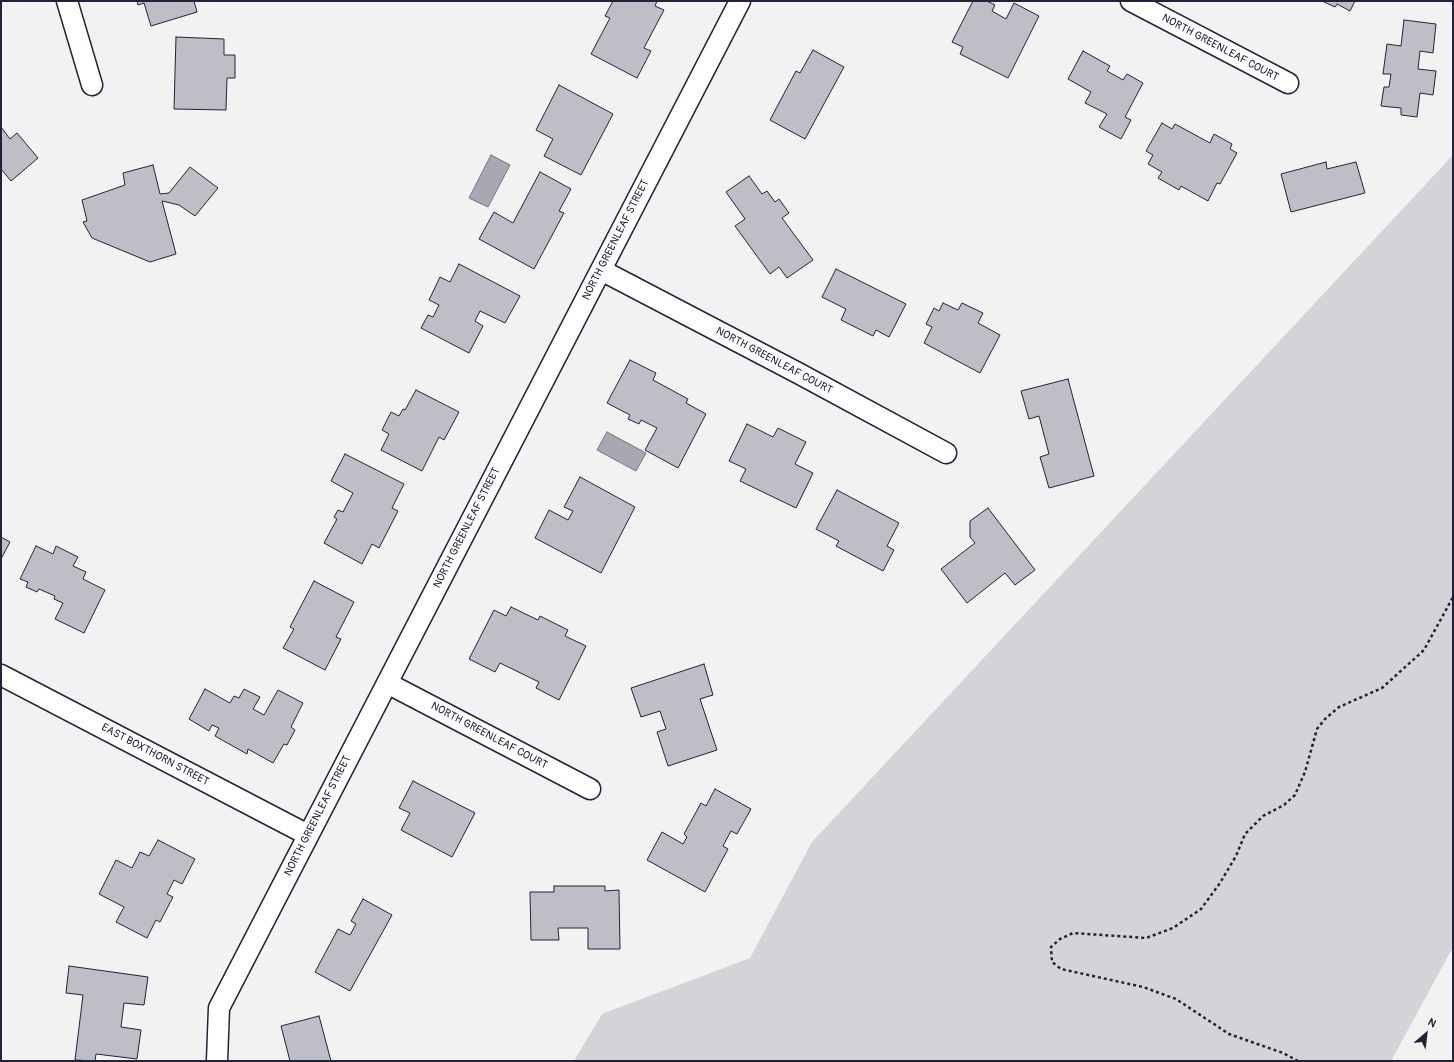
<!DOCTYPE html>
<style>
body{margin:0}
#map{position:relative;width:1454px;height:1062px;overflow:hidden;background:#f2f2f3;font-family:Pangolin,sans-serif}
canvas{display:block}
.frame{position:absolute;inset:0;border:2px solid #22223b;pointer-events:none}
.north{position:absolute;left:1406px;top:1014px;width:40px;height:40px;-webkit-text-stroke:3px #fff;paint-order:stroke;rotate:28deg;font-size:11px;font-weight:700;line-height:16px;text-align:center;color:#22223b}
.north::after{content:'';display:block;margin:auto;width:14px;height:18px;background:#22223b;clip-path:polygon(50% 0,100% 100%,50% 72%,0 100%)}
</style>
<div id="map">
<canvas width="1454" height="1062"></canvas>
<div class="frame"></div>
<div class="north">N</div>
</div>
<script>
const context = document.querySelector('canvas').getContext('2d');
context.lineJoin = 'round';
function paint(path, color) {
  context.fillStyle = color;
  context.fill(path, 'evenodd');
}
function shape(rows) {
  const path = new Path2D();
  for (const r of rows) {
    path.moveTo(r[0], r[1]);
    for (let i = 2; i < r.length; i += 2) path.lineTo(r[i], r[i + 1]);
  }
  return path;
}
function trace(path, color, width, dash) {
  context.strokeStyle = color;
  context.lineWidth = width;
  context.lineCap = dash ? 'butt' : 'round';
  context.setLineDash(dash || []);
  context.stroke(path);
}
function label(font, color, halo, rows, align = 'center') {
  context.font = font + ' Pangolin,sans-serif';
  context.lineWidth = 4;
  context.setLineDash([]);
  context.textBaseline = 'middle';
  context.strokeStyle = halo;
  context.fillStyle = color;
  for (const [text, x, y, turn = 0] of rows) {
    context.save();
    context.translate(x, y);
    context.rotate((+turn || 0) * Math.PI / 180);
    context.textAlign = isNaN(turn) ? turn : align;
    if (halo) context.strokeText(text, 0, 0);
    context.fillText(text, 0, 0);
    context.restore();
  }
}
const green = shape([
 [1453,155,1453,947,1391,1061,574,1061,602,1014,750,958,812,842]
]);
const water = shape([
 [491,155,510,165,488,207,469,198,491,155],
 [607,432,646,453,636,471,597,450,607,432]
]);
const building = shape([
 [137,1,194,1,197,12,151,26,144,3,138,5,137,1],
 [613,1,657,1,655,6,664,10,644,48,651,51,637,78,591,54,610,18,605,16,613,1],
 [973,1,987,1,995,5,992,11,1006,19,1014,3,1039,16,1008,78,960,54,963,47,952,42,973,1],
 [1322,1,1355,1,1350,11,1337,4,1335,7,1322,1],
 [1404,20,1436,24,1433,53,1420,51,1418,69,1436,71,1433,95,1420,93,1417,117,1401,115,1401,108,1381,106,1384,87,1389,87,1391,74,1383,74,1387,44,1401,46,1404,20],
 [176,37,224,39,224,55,235,55,235,78,227,78,226,110,174,109,176,37],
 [813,50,844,67,805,139,770,120,796,71,800,73,813,50],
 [1083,51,1110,66,1107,71,1123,80,1127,74,1143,83,1125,117,1131,120,1121,139,1099,127,1107,114,1085,103,1091,92,1068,79,1083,51],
 [559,85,613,114,581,175,544,156,553,139,536,130,559,85],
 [1162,123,1172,129,1175,124,1210,143,1214,134,1232,144,1230,149,1237,153,1220,184,1217,183,1208,201,1181,186,1179,190,1158,178,1162,172,1148,164,1153,155,1146,151,1162,123],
 [1,127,10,139,17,133,38,158,11,181,1,169,1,127],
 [1326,162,1327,169,1356,162,1365,193,1291,212,1281,174,1326,162],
 [153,165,160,194,169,193,190,167,218,188,195,216,179,205,162,201,176,254,150,262,92,238,83,222,87,221,82,200,125,185,123,173,153,165],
 [540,172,571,189,559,211,564,213,534,269,479,239,494,212,513,223,540,172],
 [749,176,762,194,767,191,775,202,779,199,789,213,782,218,813,260,787,278,779,267,770,274,735,226,745,219,726,192,749,176],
 [459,264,520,296,505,323,480,311,475,321,483,326,469,353,421,328,428,315,433,317,439,305,429,300,440,277,450,282,459,264],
 [836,269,906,304,889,337,876,330,873,336,841,320,846,309,822,297,836,269],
 [943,303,958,310,962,303,983,313,978,323,1000,335,980,373,924,343,932,327,926,324,934,308,939,311,943,303],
 [630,360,656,373,653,380,688,399,686,403,706,414,678,468,645,450,657,428,641,420,639,424,628,419,630,415,607,403,630,360],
 [1068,379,1094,476,1049,488,1040,457,1049,454,1039,416,1029,419,1021,391,1068,379],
 [416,390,459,412,444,440,439,437,422,471,381,450,389,434,382,430,391,412,399,416,403,409,405,410,416,390],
 [747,424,773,437,778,428,806,442,795,464,813,473,796,508,740,481,746,469,729,461,747,424],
 [345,454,404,484,392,508,398,511,379,548,372,544,362,564,324,543,337,519,334,517,338,510,343,512,353,493,331,481,345,454],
 [580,477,635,507,601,573,535,538,549,510,568,520,573,511,564,507,580,477],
 [837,490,899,523,887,546,894,550,883,571,836,546,839,541,816,529,837,490],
 [988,508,1035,570,1015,585,1005,573,967,603,941,569,975,543,970,537,970,521,988,508],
 [1,537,10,542,1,559,1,537],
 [36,546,53,554,56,546,78,557,73,566,86,572,83,579,105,590,84,633,55,619,63,603,54,599,55,596,39,589,37,592,26,587,28,582,20,579,36,546],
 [314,581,354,602,336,637,341,639,325,670,283,648,294,629,290,627,314,581],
 [511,607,538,620,540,616,568,630,565,636,586,646,559,700,536,688,539,682,500,663,495,672,469,659,494,610,506,616,511,607],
 [704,664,713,695,700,699,717,750,668,766,657,732,666,729,660,711,641,717,631,688,704,664],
 [205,689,230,703,234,696,239,698,244,689,260,697,253,709,264,715,278,690,303,703,291,727,295,730,287,745,284,744,273,763,248,749,247,754,215,736,219,728,212,725,209,731,189,719,205,689],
 [413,781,475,813,452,857,401,830,410,813,399,808,413,781],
 [715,789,751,809,737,834,731,831,723,846,728,849,705,892,647,860,662,832,683,844,687,837,684,834,701,803,706,806,715,789],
 [158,840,195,859,182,884,174,880,167,894,173,897,160,922,156,920,147,938,116,922,124,907,99,894,116,860,132,868,140,852,149,856,158,840],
 [554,886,605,886,605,891,619,890,620,949,588,949,588,928,558,928,559,940,531,940,530,892,554,892,554,886],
 [363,899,392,915,350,991,315,972,338,929,350,935,356,924,351,921,363,899],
 [69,966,148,977,144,1005,124,1003,121,1027,141,1030,137,1059,96,1054,95,1061,75,1060,83,995,66,993,69,966],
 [319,1016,331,1061,290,1061,281,1026,319,1016]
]);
const path = shape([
 [1298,1061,1283,1053,1229,1034,1176,999,1143,987,1061,969,1052,962,1051,947,1060,939,1073,933,1146,938,1173,928,1201,909,1220,883,1236,856,1245,834,1263,816,1284,805,1295,795,1305,772,1317,729,1325,719,1339,707,1382,688,1424,650,1453,597]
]);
const street = shape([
 [67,1,92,85],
 [1131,1,1288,83],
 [601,270,798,373,946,453],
 [1,675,308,835],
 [387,683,590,789],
 [217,1061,219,1008,740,1]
]);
const streetNames = [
 ["NORTH GREENLEAF COURT",1220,48,28],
 ["NORTH GREENLEAF STREET",616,240,-63],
 ["NORTH GREENLEAF COURT",774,361,28],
 ["NORTH GREENLEAF STREET",467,528,-63],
 ["NORTH GREENLEAF COURT",489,736,28],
 ["EAST BOXTHORN STREET",155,755,28],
 ["NORTH GREENLEAF STREET",318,816,-63]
];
paint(green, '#d3d3d8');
paint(water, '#a8a8b2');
trace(water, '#727282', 1);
paint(building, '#bebec6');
trace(building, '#22223b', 1);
trace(street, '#22223b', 23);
trace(path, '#22223b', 2.5, [3, 3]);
trace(street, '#fff', 20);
label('11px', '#22223b', '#fff', streetNames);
</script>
